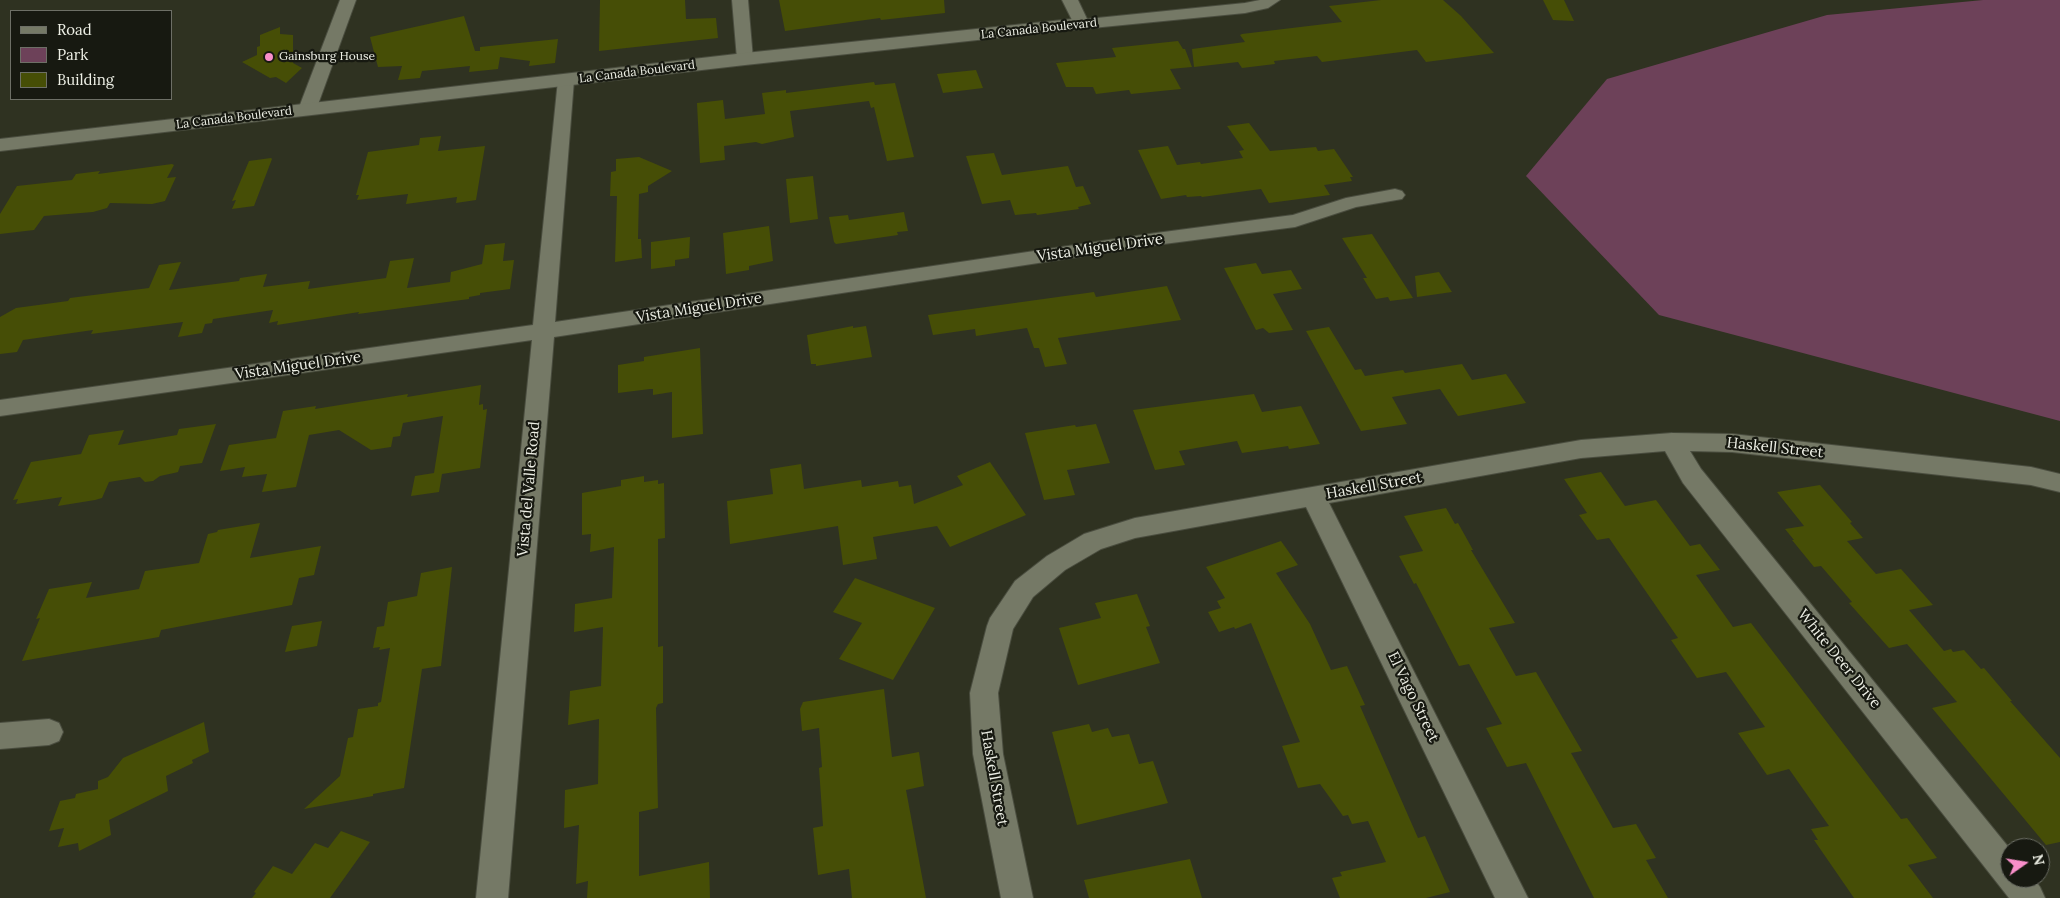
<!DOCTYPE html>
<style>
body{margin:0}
#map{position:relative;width:2060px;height:898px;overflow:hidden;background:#2f3221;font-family:Lora,serif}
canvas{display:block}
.legend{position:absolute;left:10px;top:10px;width:162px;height:90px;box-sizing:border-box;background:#171911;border:1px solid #6d6f66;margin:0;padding:6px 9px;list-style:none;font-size:15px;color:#edefe5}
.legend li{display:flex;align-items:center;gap:10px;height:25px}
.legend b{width:25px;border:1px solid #6d6f66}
.north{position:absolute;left:2000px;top:838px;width:50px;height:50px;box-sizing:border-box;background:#171911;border:1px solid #6d6f66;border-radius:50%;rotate:77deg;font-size:14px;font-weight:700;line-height:20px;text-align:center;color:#edefe5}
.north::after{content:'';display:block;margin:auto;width:18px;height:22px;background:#f98fca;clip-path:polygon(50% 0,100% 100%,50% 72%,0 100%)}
</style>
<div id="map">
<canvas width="2060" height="898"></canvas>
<ul class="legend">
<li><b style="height:6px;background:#757966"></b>Road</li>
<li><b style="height:14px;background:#6d4159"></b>Park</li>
<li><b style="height:14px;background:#464e06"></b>Building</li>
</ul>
<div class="north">N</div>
</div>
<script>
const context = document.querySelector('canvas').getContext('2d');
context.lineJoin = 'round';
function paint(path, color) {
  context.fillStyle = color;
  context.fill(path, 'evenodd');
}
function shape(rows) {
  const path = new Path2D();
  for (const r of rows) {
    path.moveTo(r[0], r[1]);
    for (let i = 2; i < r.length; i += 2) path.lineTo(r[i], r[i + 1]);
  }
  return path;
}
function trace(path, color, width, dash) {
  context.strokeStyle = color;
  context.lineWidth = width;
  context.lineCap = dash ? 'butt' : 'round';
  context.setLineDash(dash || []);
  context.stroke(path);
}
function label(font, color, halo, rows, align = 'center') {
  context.font = font + ' Lora,serif';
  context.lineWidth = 4.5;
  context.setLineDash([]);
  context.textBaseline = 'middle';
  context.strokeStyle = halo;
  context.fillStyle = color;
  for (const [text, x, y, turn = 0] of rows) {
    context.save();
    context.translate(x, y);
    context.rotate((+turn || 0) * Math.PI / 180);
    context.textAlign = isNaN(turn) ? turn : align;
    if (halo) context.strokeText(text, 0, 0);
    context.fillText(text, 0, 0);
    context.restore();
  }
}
const green = shape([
 [1983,0,2060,0,2060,421,1659,315,1526,176,1607,79,1827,15]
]);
const building = shape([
 [600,0,685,0,686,19,716,18,718,38,599,51],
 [779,0,944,0,945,13,881,20,880,18,785,31],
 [1381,0,1443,0,1461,16,1494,53,1426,62,1417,50,1322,62,1317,56,1274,61,1275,64,1242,68,1238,62,1194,67,1192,49,1245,42,1240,35,1242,34,1342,22,1329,6],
 [1543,0,1564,0,1574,21,1553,20],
 [464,16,475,51,480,51,480,47,558,39,555,63,529,66,530,61,500,57,498,69,469,72,470,66,422,71,420,78,398,80,402,66,378,67,370,37],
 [280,27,280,34,293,35,293,63,302,68,286,83,276,77,270,78,242,62,257,55,257,47,260,46,260,35],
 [1178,41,1183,49,1185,49,1192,67,1170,69,1181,89,1131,94,1129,90,1096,94,1093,87,1066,87,1056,63,1116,57,1112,48],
 [976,70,983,88,943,93,937,74],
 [874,82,875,85,895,83,914,157,887,161,874,107,871,108,869,101,790,111,794,137,762,144,756,142,724,146,725,160,700,163,697,103,723,100,725,119,765,114,762,93,786,90,786,93],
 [1249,123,1270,151,1316,147,1318,151,1334,149,1353,177,1350,177,1352,181,1324,185,1330,195,1269,203,1261,189,1202,197,1201,196,1187,197,1186,195,1161,199,1138,150,1168,146,1177,165,1200,162,1201,164,1243,158,1239,151,1244,150,1227,126],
 [441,136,438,151,485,146,476,200,456,203,457,197,406,204,408,194,357,200,359,195,356,195,368,152,419,145,420,138],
 [994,153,1002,175,1068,166,1076,187,1083,186,1091,204,1078,207,1079,209,1037,215,1036,213,1015,215,1010,200,982,204,966,156],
 [639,157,672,171,648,186,648,192,639,194,638,239,641,239,642,258,615,262,617,196,610,196,611,172,616,171,616,159],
 [271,158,272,159,254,206,232,209,236,200,232,201,249,161],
 [172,164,174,165,167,178,176,177,165,201,152,204,110,203,107,208,93,212,44,216,34,230,0,234,0,214,17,186,72,180,76,174,100,171,98,174],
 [813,176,818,219,790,223,786,179],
 [904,212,908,231,897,232,898,235,836,244,834,242,829,217,848,215,849,220],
 [769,226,773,261,749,266,749,270,726,274,723,233],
 [1372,234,1413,298,1390,301,1388,297,1376,299,1363,278,1367,278,1342,238],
 [690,237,689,258,675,260,675,266,651,269,651,242],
 [505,243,503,261,514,260,510,289,480,293,480,295,469,297,469,299,358,314,359,312,277,325,278,321,269,323,273,310,213,319,212,323,205,324,202,333,178,337,183,322,91,334,93,330,23,340,17,352,0,354,0,317,16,308,68,301,70,298,149,288,159,265,181,262,169,290,239,281,240,278,267,274,263,287,310,281,308,289,386,278,390,261,414,258,407,288,450,282,451,272,482,264,485,245],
 [1256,263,1262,274,1291,270,1302,289,1273,294,1293,330,1269,333,1263,328,1256,330,1224,268],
 [1439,272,1452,292,1417,297,1415,276],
 [1167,286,1181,320,1058,338,1067,364,1045,367,1039,348,1034,348,1027,328,976,336,975,329,933,335,928,315,1094,292,1096,297],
 [853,326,853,328,866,326,872,357,816,366,816,364,811,364,807,335],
 [1329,327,1355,370,1361,369,1365,376,1403,370,1405,373,1462,364,1472,380,1506,374,1526,403,1458,416,1440,389,1392,397,1407,424,1361,431,1306,331],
 [700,348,703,434,672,438,672,392,653,395,653,389,650,389,618,393,618,365,644,361,644,357],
 [481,385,479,405,483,404,483,410,487,409,480,468,442,474,439,492,411,496,415,476,434,473,443,416,403,423,400,436,393,437,391,447,371,450,339,430,309,435,296,487,262,492,267,474,242,477,245,467,220,471,229,445,276,438,283,411,316,406,315,409,408,394,407,397],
 [1254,394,1262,412,1301,406,1320,444,1289,449,1288,446,1242,453,1237,441,1179,451,1185,465,1155,470,1133,410],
 [216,424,202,463,180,466,178,472,174,473,160,476,153,481,145,482,140,477,109,482,102,498,95,500,58,506,62,497,16,504,18,499,13,500,31,462,81,454,89,435,124,430,118,445,177,435,179,429],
 [1096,424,1110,463,1067,470,1075,495,1044,500,1025,433,1075,425,1076,427],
 [990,462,1026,515,950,547,937,526,873,537,877,559,843,565,838,526,730,544,727,501,773,494,770,469,801,464,804,489,861,480,862,487,898,481,899,487,911,485,914,504,963,485,957,476],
 [1601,472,1625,506,1656,500,1690,546,1700,544,1720,570,1696,575,1733,627,1751,623,1901,819,1907,818,1937,858,1908,865,1933,898,1854,898,1814,840,1818,840,1811,829,1829,826,1789,769,1767,775,1738,733,1765,727,1726,672,1697,678,1671,640,1678,638,1609,538,1597,540,1579,515,1587,513,1564,479],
 [644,476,644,482,658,480,658,484,664,483,665,538,658,539,658,647,663,646,663,703,658,704,656,708,658,808,639,812,639,876,709,862,710,898,587,898,588,881,576,884,579,825,564,828,565,790,598,784,599,719,568,725,570,691,601,686,603,627,574,632,575,604,612,598,614,547,590,552,591,534,582,535,582,493,621,486,621,480],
 [1820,485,1852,522,1850,523,1863,538,1847,541,1876,574,1901,569,1933,605,1909,610,1944,651,1951,649,1953,652,1964,650,1981,669,1984,668,2012,701,2010,701,2060,758,2060,842,2046,845,1932,708,1957,702,1907,644,1889,648,1849,603,1852,602,1821,566,1814,567,1792,540,1794,540,1785,529,1804,526,1777,492],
 [1446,508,1455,524,1458,523,1473,550,1471,550,1515,623,1489,628,1516,676,1536,672,1582,751,1571,753,1613,828,1636,824,1656,858,1646,860,1668,898,1594,898,1526,763,1507,767,1486,728,1502,724,1469,664,1459,666,1416,583,1414,584,1399,556,1423,551,1404,516],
 [260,523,250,558,321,546,314,575,299,578,292,605,161,630,159,637,22,661,40,618,36,619,49,589,92,582,86,598,139,589,145,571,199,563,208,534,217,532,218,530],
 [1281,541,1298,565,1276,573,1310,624,1331,670,1347,666,1365,705,1360,706,1418,838,1425,836,1450,892,1426,898,1340,898,1332,878,1342,876,1340,872,1386,862,1368,821,1352,824,1348,815,1343,816,1320,784,1298,788,1282,746,1300,742,1251,623,1235,629,1234,627,1219,632,1208,612,1221,608,1217,601,1225,598,1206,567],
 [452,567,441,666,422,669,404,788,373,794,373,796,304,809,340,776,348,738,353,737,358,709,378,706,378,703,381,702,390,648,379,650,380,647,373,648,377,627,384,626,388,602,417,596,421,573],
 [855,578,935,608,893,680,839,659,862,623,833,612],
 [1137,594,1150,626,1146,627,1160,663,1078,685,1059,628,1101,618,1095,603],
 [322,621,317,646,285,652,292,626],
 [884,689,892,757,919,752,924,786,906,790,926,898,852,898,849,869,818,875,813,828,823,826,819,768,822,767,819,728,802,731,800,709,803,702],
 [204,722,209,752,192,760,193,763,166,776,168,791,109,820,111,835,79,851,78,843,58,847,64,828,49,831,60,801,75,798,76,794,98,789,98,781,108,777,123,758],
 [1089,724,1092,732,1108,728,1112,737,1129,734,1139,764,1153,761,1168,803,1077,825,1052,732],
 [341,831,370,842,330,898,252,898,256,893,254,892,273,866,292,874,315,843,328,848],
 [1190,859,1202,898,1089,898,1084,880]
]);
const street = shape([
 [340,0,356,0,316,110,313,114,307,115,301,114,298,110,340,0],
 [732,0,748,0,753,59,751,63,745,64,739,63,737,59,732,0],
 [1062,0,1078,0,1087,19,1245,3,1260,0,1280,0,1268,8,1245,13,1082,29,1076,27,1074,24,1062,0],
 [566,75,572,76,574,80,555,322,1156,233,1293,215,1346,198,1395,189,1402,191,1405,195,1402,199,1356,207,1295,227,1156,245,554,337,508,898,476,898,532,340,0,416,0,400,533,325,558,80,560,76,566,75],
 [1672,433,1732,434,2031,467,2060,474,2060,492,2031,485,1732,452,1690,451,1701,469,2010,849,2010,878,2033,878,2040,887,2045,898,2009,898,1683,483,1665,451,1581,458,1329,503,1528,898,1495,898,1306,507,1135,538,1101,549,1065,570,1033,597,1013,629,998,693,1003,754,1033,898,1001,898,973,754,970,693,987,626,990,618,1015,581,1047,556,1084,534,1135,518,1581,440,1672,433],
 [49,719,59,723,63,732,59,741,49,745,0,749,0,723,49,719]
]);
const secondary = shape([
 [1082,18,1089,20,1091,24,1089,28,745,65,0,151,0,139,745,53,1082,18]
]);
const markers = [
 [269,57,5,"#f98fca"]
];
const farStreetnames = [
 ["La Canada Boulevard",1039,29,-6],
 ["La Canada Boulevard",637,72,-7],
 ["La Canada Boulevard",234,118,-7]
];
const farPoinames = [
 ["Gainsburg House",279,57]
];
const streetNames = [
 ["Vista Miguel Drive",1100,248,-8],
 ["Vista Miguel Drive",699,308,-9],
 ["Vista Miguel Drive",298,366,-8],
 ["Haskell Street",1775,448,6],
 ["Haskell Street",1374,486,-10],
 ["Vista del Valle Road",529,489,-85],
 ["White Deer Drive",1839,659,51],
 ["El Vago Street",1413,697,64],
 ["Haskell Street",994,778,80]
];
paint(green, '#6d4159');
paint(building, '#464e06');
trace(street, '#4a4d3f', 2);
trace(secondary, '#4a4d3f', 2);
paint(street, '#757966');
paint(secondary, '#757966');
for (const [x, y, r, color] of markers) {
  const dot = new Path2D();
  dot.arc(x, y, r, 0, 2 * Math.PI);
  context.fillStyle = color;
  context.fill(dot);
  trace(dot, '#171911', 2);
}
label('12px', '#edefe5', '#171911', farStreetnames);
label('12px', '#edefe5', '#171911', farPoinames, 'left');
label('15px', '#edefe5', '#171911', streetNames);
</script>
